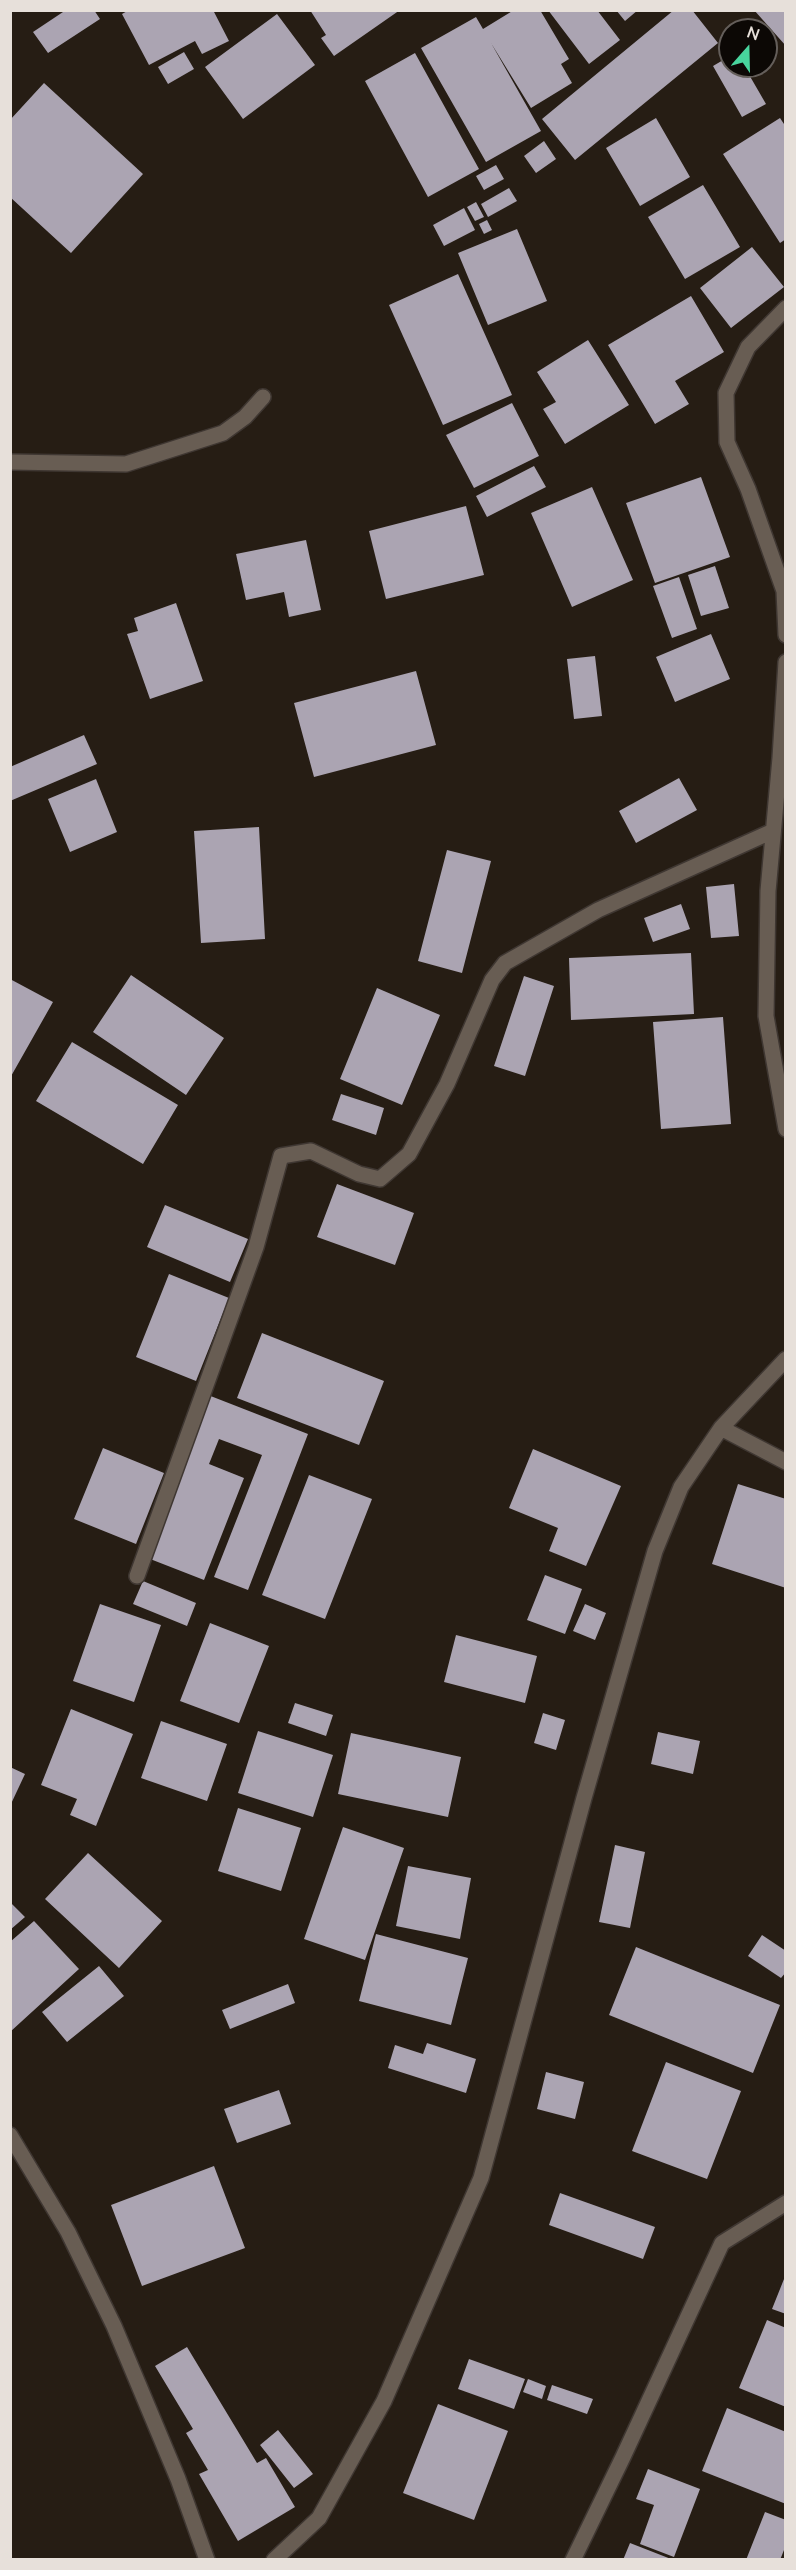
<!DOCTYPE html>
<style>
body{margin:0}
#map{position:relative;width:796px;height:2570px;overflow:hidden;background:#261d14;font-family:Mulish,sans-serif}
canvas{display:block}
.frame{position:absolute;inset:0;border:12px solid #e7e0da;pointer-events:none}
.north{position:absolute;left:718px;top:18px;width:60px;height:60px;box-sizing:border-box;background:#0c0805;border:2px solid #645e5a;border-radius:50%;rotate:20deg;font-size:16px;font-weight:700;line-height:24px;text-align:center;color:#e7e0da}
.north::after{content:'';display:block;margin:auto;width:21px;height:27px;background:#48d49d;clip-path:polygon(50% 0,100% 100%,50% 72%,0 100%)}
</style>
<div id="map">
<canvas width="796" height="2570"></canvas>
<div class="frame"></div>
<div class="north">N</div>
</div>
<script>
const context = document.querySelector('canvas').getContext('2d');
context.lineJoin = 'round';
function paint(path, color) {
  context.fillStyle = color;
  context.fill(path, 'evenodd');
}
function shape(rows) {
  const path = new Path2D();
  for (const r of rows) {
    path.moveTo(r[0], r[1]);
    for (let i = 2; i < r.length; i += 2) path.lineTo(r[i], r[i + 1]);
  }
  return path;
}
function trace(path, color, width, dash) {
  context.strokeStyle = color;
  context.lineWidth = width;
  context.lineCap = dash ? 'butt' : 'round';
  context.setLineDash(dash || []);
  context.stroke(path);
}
const building = shape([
 [66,10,94,10,100,19,48,53,33,32],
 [129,10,213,10,229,41,202,54,195,41,149,65,122,14],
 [310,10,400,10,334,56,321,38,326,35],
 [514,10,540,10,569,59,561,64,572,83,531,108,491,43,541,131,486,162,421,48,476,17,483,29],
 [548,10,597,10,620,40,589,64],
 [616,10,638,10,625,21],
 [674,10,692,10,718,43,575,160,542,119],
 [754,10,786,10,786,46],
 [277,14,315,65,243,119,205,67],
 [184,52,194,69,168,84,158,67],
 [415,53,479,169,428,197,365,81],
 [730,56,730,66,744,66,766,104,742,117,713,66],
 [44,83,143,174,71,253,10,197,10,120],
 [656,118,690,177,640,206,606,148],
 [780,118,786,127,786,239,780,243,723,154],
 [544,141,556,159,536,173,524,156],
 [496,165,504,179,484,190,476,176],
 [703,185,740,247,685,279,648,217],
 [509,188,517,201,488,217,481,204],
 [476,202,484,217,475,221,467,207],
 [464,208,475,230,444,246,433,225],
 [487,220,492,230,484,234,479,224],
 [517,229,547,301,488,325,458,253],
 [752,247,784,287,731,328,700,288],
 [458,274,512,395,443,425,389,305],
 [691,296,724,352,675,381,689,404,655,424,608,345],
 [588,340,629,405,565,444,543,409,556,402,537,372],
 [512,403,539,456,474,488,446,435],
 [534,466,546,487,487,517,476,496],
 [701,477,730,557,655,583,626,503],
 [592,487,633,580,572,607,531,513],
 [466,506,484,575,386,599,369,531],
 [306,540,321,610,289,617,284,592,246,600,236,554],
 [715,566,729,608,701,616,688,575],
 [679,577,697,629,672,638,653,586],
 [176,603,203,681,150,699,127,634,138,631,134,618],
 [711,634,730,679,675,702,656,657],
 [595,656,602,716,574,719,567,659],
 [416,671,436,745,314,777,294,703],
 [84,735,97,764,10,801,10,767],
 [679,778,697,810,636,843,619,811],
 [96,779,117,832,70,852,48,799],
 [259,827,265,939,201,943,194,831],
 [447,850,491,861,462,973,418,961],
 [734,884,739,936,711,938,706,887],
 [681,904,690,929,653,942,644,918],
 [691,953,694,1014,571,1020,569,958],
 [131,975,224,1038,186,1095,93,1032],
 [524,976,554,986,525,1076,494,1066],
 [10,979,53,1002,10,1078],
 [377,988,440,1015,402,1105,340,1079],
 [723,1017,731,1124,661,1129,653,1022],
 [72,1042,178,1105,143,1164,36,1101],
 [341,1094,384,1108,376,1135,332,1120],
 [337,1184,414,1213,395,1265,317,1237],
 [165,1205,248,1239,230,1282,147,1247],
 [169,1274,229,1298,196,1381,136,1357],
 [262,1333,384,1381,359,1445,237,1398],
 [208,1395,308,1434,248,1590,214,1577,262,1455,219,1439,209,1464,244,1478,204,1580,145,1557],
 [103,1448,164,1473,136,1544,74,1519],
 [533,1449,621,1486,586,1566,549,1551,558,1528,509,1508],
 [309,1475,372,1499,325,1619,262,1595],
 [738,1484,786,1499,786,1588,712,1564],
 [545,1575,582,1589,565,1634,527,1620],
 [143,1581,196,1603,187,1626,133,1604],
 [100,1604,161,1625,134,1702,73,1681],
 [585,1604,606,1613,595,1640,573,1631],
 [210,1623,269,1646,239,1723,180,1701],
 [456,1635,537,1656,525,1703,444,1682],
 [295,1703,333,1715,326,1736,288,1723],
 [71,1709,133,1734,96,1826,70,1815,77,1799,41,1785],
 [543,1713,565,1720,556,1750,534,1743],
 [161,1721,227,1744,207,1801,141,1778],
 [258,1731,333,1755,313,1817,238,1793],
 [658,1732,700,1741,693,1774,651,1764],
 [351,1733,461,1757,448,1817,338,1794],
 [10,1767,25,1774,10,1806],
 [238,1808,301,1828,281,1891,218,1871],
 [343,1827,404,1848,365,1960,304,1939],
 [615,1845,645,1852,630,1928,599,1922],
 [88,1853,162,1921,119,1968,45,1899],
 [408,1866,471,1878,460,1939,396,1926],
 [10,1902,25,1917,10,1930],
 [34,1921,79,1969,10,2032,10,1942],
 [376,1934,468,1958,451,2025,359,2001],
 [762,1935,786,1951,786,1972,781,1978,748,1956],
 [636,1947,780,2005,753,2073,609,2015],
 [99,1966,124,1996,67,2042,42,2012],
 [288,1984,295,2003,230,2029,222,2010],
 [427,2043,476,2059,466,2093,388,2068,395,2045,423,2054],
 [666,2062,741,2091,707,2179,632,2151],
 [546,2072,584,2082,575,2119,537,2109],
 [279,2090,291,2124,237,2143,224,2109],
 [214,2166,245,2248,142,2286,111,2205],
 [560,2193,655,2227,643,2259,549,2225],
 [786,2274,786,2314,772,2309],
 [767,2320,786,2328,786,2407,739,2388],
 [187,2347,257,2463,266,2458,295,2507,238,2541,199,2474,208,2470,186,2433,193,2429,155,2366],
 [469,2359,525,2379,514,2409,458,2389],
 [528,2379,546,2386,542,2399,523,2392],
 [552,2385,593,2399,587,2414,547,2400],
 [438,2404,508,2431,474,2520,403,2493],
 [727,2408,786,2432,786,2504,702,2471],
 [278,2430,313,2474,294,2488,260,2445],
 [648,2469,700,2489,674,2557,640,2544,654,2505,636,2499],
 [765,2512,786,2520,786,2545,780,2560,746,2560],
 [630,2543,671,2559,671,2560,623,2560]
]);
const service = shape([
 [10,462,126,464,223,433,245,417,263,397]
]);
const minor = shape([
 [786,308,748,347,726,393,727,442,748,489,784,591,786,635],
 [786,662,780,758,768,891,766,1016,786,1129],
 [721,1428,786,1462],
 [137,1576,256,1247,281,1156,311,1151,359,1174,380,1179,409,1154,447,1084,492,980,505,963,598,910,773,831],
 [10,2135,68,2232,114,2326,178,2479,207,2560],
 [274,2560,319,2518,384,2401,481,2178,584,1798,655,1551,681,1487,721,1428,786,1359],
 [573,2560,623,2457,722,2243,786,2203]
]);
paint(building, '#aba4b2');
trace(service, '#3f3732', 18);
trace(minor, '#3f3732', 18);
trace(service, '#685d53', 15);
trace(minor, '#685d53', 15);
</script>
